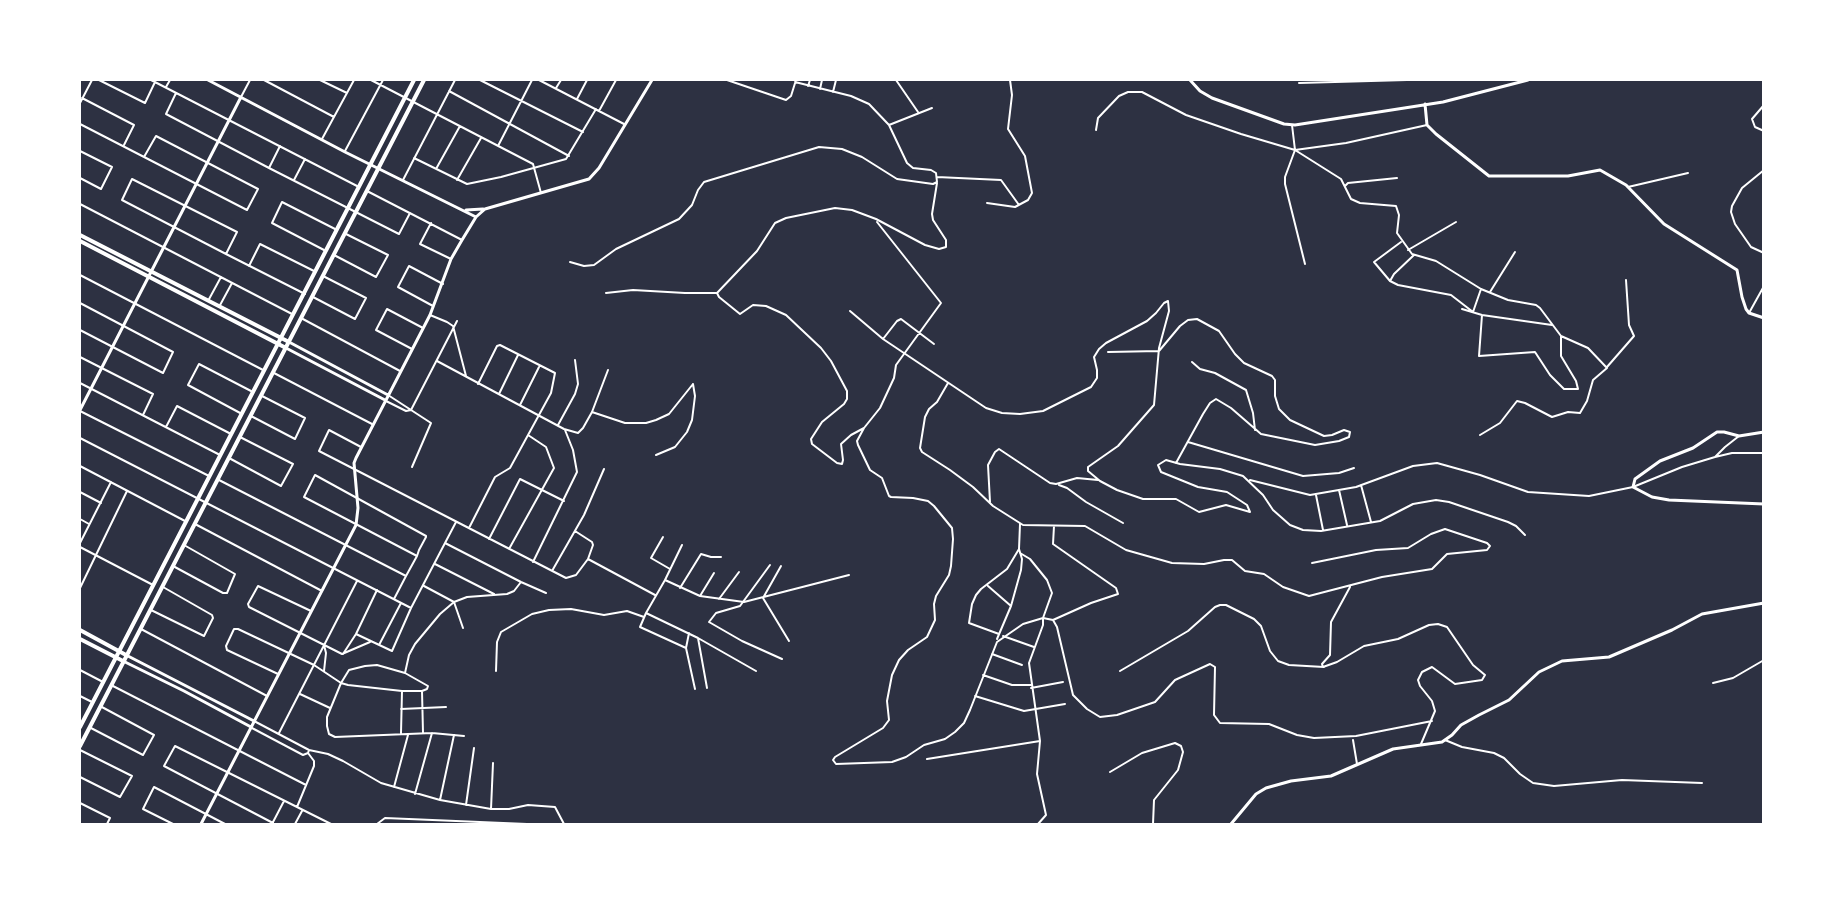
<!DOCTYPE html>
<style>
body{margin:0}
#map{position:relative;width:1843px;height:904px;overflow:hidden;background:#2d3142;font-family:"Asap Condensed",sans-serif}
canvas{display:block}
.frame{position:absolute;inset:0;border:81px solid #fff;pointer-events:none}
</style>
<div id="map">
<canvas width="1843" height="904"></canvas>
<div class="frame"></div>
</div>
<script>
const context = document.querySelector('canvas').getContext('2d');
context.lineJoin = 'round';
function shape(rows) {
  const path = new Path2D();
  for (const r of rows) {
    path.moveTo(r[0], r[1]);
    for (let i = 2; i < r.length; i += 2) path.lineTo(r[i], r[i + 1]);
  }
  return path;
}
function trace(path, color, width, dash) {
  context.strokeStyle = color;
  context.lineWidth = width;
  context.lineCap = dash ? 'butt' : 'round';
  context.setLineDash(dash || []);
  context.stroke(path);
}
const minor = shape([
 [99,80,145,103,155,82],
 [151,80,357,186],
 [264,80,334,117],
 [320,80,347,93],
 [371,80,533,164,541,193],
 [480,80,583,132],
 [539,80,624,124],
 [727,80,786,100,791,96,796,80],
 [896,80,918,112],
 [1299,83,1407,80],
 [808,86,810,80],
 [166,87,170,80],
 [556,88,561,80],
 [820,89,822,80],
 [449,91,569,156],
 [833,92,836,80],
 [176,93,166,114,269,168,399,234,410,213],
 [241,97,250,80],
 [82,98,134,125,124,145],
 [577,99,587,80],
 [80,103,92,80],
 [1764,105,1752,119,1755,127,1764,131],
 [599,111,616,80],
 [80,124,247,210,258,189,156,136,144,157],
 [889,125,932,108],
 [1292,125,1295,150,1341,179,1351,199,1360,203,1396,206,1399,215,1397,233,1412,254,1436,261,1481,289,1508,300,1536,305,1540,308,1561,336,1588,348,1607,368,1593,380,1587,401,1580,413,1568,412,1552,417,1525,403,1517,401,1500,423,1480,435],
 [1096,130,1098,118,1119,96,1128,92,1142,92,1186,115,1241,134,1295,150,1346,143,1427,125],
 [322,139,354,80],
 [498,146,532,80],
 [1295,150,1285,177,1285,184,1305,264],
 [80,151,112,167,101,189,80,178],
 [345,151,383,80],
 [414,158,467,184,501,177,566,159,596,109],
 [269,168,280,146],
 [436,169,460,126],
 [1764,170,1742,188,1732,206,1731,212,1735,224,1751,247,1764,253],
 [937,177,1001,180,1019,205],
 [294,180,305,159],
 [403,180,455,80],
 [457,180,481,138],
 [1345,186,1348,183,1397,178],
 [1628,187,1688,173],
 [367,191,462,240],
 [987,203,1015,207,1028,200,1032,193,1025,156,1008,129,1012,95,1010,80],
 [80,204,292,314],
 [431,223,420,244,451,259],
 [1401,242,1374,262,1390,281,1398,285,1451,295,1473,312,1481,289],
 [324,250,272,223,282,202,337,230],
 [1408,250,1456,222],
 [226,254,237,232,132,179,122,200,226,254,305,294],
 [334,255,376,277,388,255,346,234],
 [570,262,584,266,594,265,616,249,679,219,692,205,698,190,704,182,819,147,842,149,862,157,897,179,933,184,937,182,936,173,931,170,913,168,907,163,889,125,869,104,851,96,795,82],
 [249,266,260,244,314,271],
 [80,275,263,370],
 [1390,281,1394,274,1414,255],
 [1490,292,1515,252],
 [606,293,633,290,685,293,717,293,719,297,740,314,753,305,766,306,786,315,821,348,831,361,847,391,847,399,844,404,822,422,811,439,812,444,837,463,842,464,843,460,841,444,851,435,864,428,857,441,858,445,870,470,882,478,889,496,891,497,913,498,928,501,934,506,952,528,953,539,951,566,949,575,936,596,934,604,935,620,927,637,908,650,899,660,892,675,887,701,889,720,883,728,835,757,833,760,836,764,892,762,906,757,924,745,945,739,955,732,964,723,970,710,997,642,1023,624,1043,618,1053,620,1057,627,1073,695,1087,709,1100,717,1117,715,1155,702,1175,680,1210,664,1215,667,1214,715,1220,723,1269,724,1297,735,1314,738,1356,736,1432,721],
 [717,293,757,251,775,223,786,218,835,208,852,210,876,219,925,245,939,249,946,247,946,240,933,220,932,214,937,183],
 [313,297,355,319,366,298,323,276],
 [208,301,221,277],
 [80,303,173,352,163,373,80,330],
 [433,306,398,287,409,266,443,284],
 [219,307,232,283],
 [1462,309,1482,315,1552,325],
 [850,311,883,339,986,408,1002,413,1020,414,1043,411,1091,387,1097,378,1097,370,1094,357,1099,349,1106,343,1147,321,1156,313,1164,303,1168,301,1169,311,1159,348,1154,405,1118,446,1088,467,1088,471,1100,481,1117,490,1143,499,1176,499,1199,512,1226,505,1250,512,1247,505,1227,492,1198,487,1161,472,1158,465,1166,460,1180,464,1220,469,1243,476,1263,495,1273,510,1290,525,1303,530,1321,531,1380,521,1413,504,1436,500,1449,502,1508,522,1516,526,1525,535],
 [1749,313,1764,286],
 [430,315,447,322,453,326,466,376],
 [1482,315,1479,356,1535,352,1550,375,1564,389,1578,389,1576,381,1561,356,1561,336],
 [301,318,400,371],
 [883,339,897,321,901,319,934,344],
 [412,349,376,330,387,309,423,328],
 [1108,352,1159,351,1180,326,1188,320,1197,319,1219,331,1235,354,1244,363,1272,376,1275,380,1275,396,1279,409,1290,420,1324,436,1332,435,1344,430,1350,432,1349,437,1339,441,1315,445,1261,434,1231,408,1216,399,1210,403,1203,414,1176,463],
 [80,357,153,394,143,415],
 [437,361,564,429,578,433,583,428,592,412,608,370],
 [1192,362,1200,369,1215,373,1246,390,1253,413,1255,430],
 [1607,367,1634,336,1629,325,1626,280],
 [274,373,372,424],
 [80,383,220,455],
 [948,383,937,402,929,409,925,417,920,448,922,452,950,470,973,487,993,506,1023,525,1085,526,1126,550,1172,563,1204,564,1224,560,1232,560,1245,571,1264,574,1283,587,1309,596,1382,577,1432,569,1447,554,1487,550,1490,546,1487,543,1445,529,1431,534,1408,548,1376,550,1312,563],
 [499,394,518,355],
 [388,395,431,423,412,467],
 [386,401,406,411,411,410],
 [520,405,539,367],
 [411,410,457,321],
 [80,411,209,476],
 [592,412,625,423,646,423,656,420,669,414,693,384],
 [242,414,188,385,199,364,251,391],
 [251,416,295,439,305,418,262,396],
 [558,425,575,394,578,384,575,360],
 [166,427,177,406,231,434],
 [864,428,880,408,894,378,896,365,941,303,877,222],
 [80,438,411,608],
 [1188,442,1303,476,1339,473,1354,468],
 [361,447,329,430,319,451,566,578,576,575,588,559,593,545,592,542,575,531],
 [656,455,675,447,687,432,692,420,695,396,693,384],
 [1715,457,1725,447,1739,436],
 [229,458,281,486,293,464,240,437],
 [80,466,185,521],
 [219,480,406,576],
 [1250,480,1310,495,1356,487,1413,466,1437,463,1480,475,1528,492,1589,496,1633,487,1682,467,1715,457,1732,453,1764,453],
 [1059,485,1067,488,1086,502,1123,523],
 [1361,485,1371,522],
 [1339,490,1347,525],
 [80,492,101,503],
 [1316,495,1323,530],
 [990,502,988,465,995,452,999,449,1050,483,1056,484,1077,478,1098,480],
 [80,519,89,524],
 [195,524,322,591],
 [469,528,495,477,510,468,551,393,555,373,500,345,497,346,478,384],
 [663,537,651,558,670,569],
 [489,539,520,479,564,501],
 [80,543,111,482],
 [445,543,521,582,546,593],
 [80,547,153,585],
 [509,549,554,468,546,447,528,435],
 [1020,553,1030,559,1047,580,1052,593,1043,618,1043,625,1029,663,1040,741,1037,774,1046,815,1038,824],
 [588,559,655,595],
 [533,562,577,472,573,450,565,430],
 [435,564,494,594],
 [770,565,740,606,716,613,709,622,742,641,782,659],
 [173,566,223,593,227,593,235,574,184,545],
 [781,566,763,598,789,641],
 [552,571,584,515,604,469],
 [665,580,682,545],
 [424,586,454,602,463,628],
 [988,586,1011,606],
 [1350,587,1331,622,1330,655,1322,664,1323,667,1337,662,1364,646,1398,639,1429,625,1438,624,1447,627,1473,665,1485,675,1482,680,1455,684,1432,667,1422,672,1418,680,1420,686,1432,701,1435,711,1421,744],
 [80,588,127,491],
 [680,588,701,554,711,557,721,557],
 [700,596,714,573],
 [394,599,406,576,417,556,419,550,426,537,426,536,315,475,304,497,417,556],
 [719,599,739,572],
 [151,610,204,636,213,618,212,615,163,587],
 [311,611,258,586,248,604,249,607,342,654],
 [646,613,640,627,686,648],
 [1053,620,1091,603,1118,594,1116,588,1053,544,1054,526],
 [141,629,267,696],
 [689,633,686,648,695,689],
 [356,634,392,651,411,608,456,522],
 [999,634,969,623,972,604,976,595,981,589,1007,569,1019,549],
 [1003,636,1034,647],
 [698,638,707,688],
 [997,639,1011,606,1021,570,1022,559,1019,549,1020,524],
 [379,645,401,603],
 [342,654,370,642],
 [343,654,356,634,377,590],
 [992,654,1022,665],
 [80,670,103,682],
 [324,671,326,653,324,645],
 [496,671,497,642,501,632,532,614,549,610,571,609,604,615,627,611,644,617],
 [756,671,698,638,646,613,665,580,700,596,744,602,849,575],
 [1120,671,1188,631,1215,607,1220,605,1226,605,1254,619,1261,626,1270,651,1278,661,1289,665,1324,667],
 [405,673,409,655,415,644,440,614,454,602,467,597,507,594,514,591,521,582],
 [278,674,227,650,226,646,234,629,238,629,314,665,341,683,348,685,402,691,422,691,427,689,428,686,405,673,377,665,365,666,349,670,341,683,327,717,327,726,329,734,335,737,432,733,464,736],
 [983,675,1012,685,1031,685],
 [1713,683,1733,678,1764,660],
 [111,685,306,785],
 [1031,688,1063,682],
 [422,691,423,733],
 [300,694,330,708],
 [80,696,92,702],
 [975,696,1024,711,1065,704],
 [401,709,446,707],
 [254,721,309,750,308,753,314,761,314,766,297,807],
 [89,727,143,755,154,735,100,706],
 [252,728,303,755,308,753],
 [279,733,357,581],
 [401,733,402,691],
 [1353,740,1357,764],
 [1445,740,1462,747,1494,753,1504,758,1520,774,1533,783,1554,786,1622,780,1702,783],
 [80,750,132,776,120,797,80,777],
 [309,750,328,754,343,761,381,783,440,800,491,809,509,809,528,805,555,807,564,824],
 [927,759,1040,741],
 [1110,772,1142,753,1175,743,1181,746,1183,752,1178,770,1154,800,1153,824],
 [394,787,408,735],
 [415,794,432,733],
 [440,800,454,735],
 [80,803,110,818,107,824],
 [466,805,474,748],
 [491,809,493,763],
 [273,823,164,766,175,746,331,824],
 [173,824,143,809,154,787,225,824],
 [272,824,284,801],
 [295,824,302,811],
 [377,824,385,818,527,824]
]);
const tertiary = shape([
 [208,80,345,152,476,217],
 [1190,80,1200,91,1212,98,1284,124,1295,125,1443,102,1528,80],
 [1425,104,1427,125,1436,134,1489,176,1568,176,1600,170,1626,185,1664,224,1737,270,1742,297,1746,309,1749,313,1764,318],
 [466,210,483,209],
 [289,342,388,395],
 [286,348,385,400],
 [80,410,241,97],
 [1764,432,1739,436,1724,432,1717,432,1693,448,1660,461,1635,479,1633,487,1652,497,1669,500,1764,504],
 [126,655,254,721],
 [123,661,184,691,251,727],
 [201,824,356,525,358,508,354,463,356,458,430,315,451,259,462,240,476,217,485,209,589,179,599,168,652,80],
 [1231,824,1256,794,1266,788,1291,781,1331,776,1393,749,1442,742,1452,735,1461,725,1479,715,1509,700,1539,672,1562,661,1609,657,1672,630,1702,614,1764,603]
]);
const secondary = shape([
 [80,235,289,342],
 [80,241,286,348],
 [80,630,126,655],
 [80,639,123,661],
 [80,727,414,80],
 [80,746,424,80]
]);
trace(minor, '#fff', 2);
trace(tertiary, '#fff', 3);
trace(secondary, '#fff', 4);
</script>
